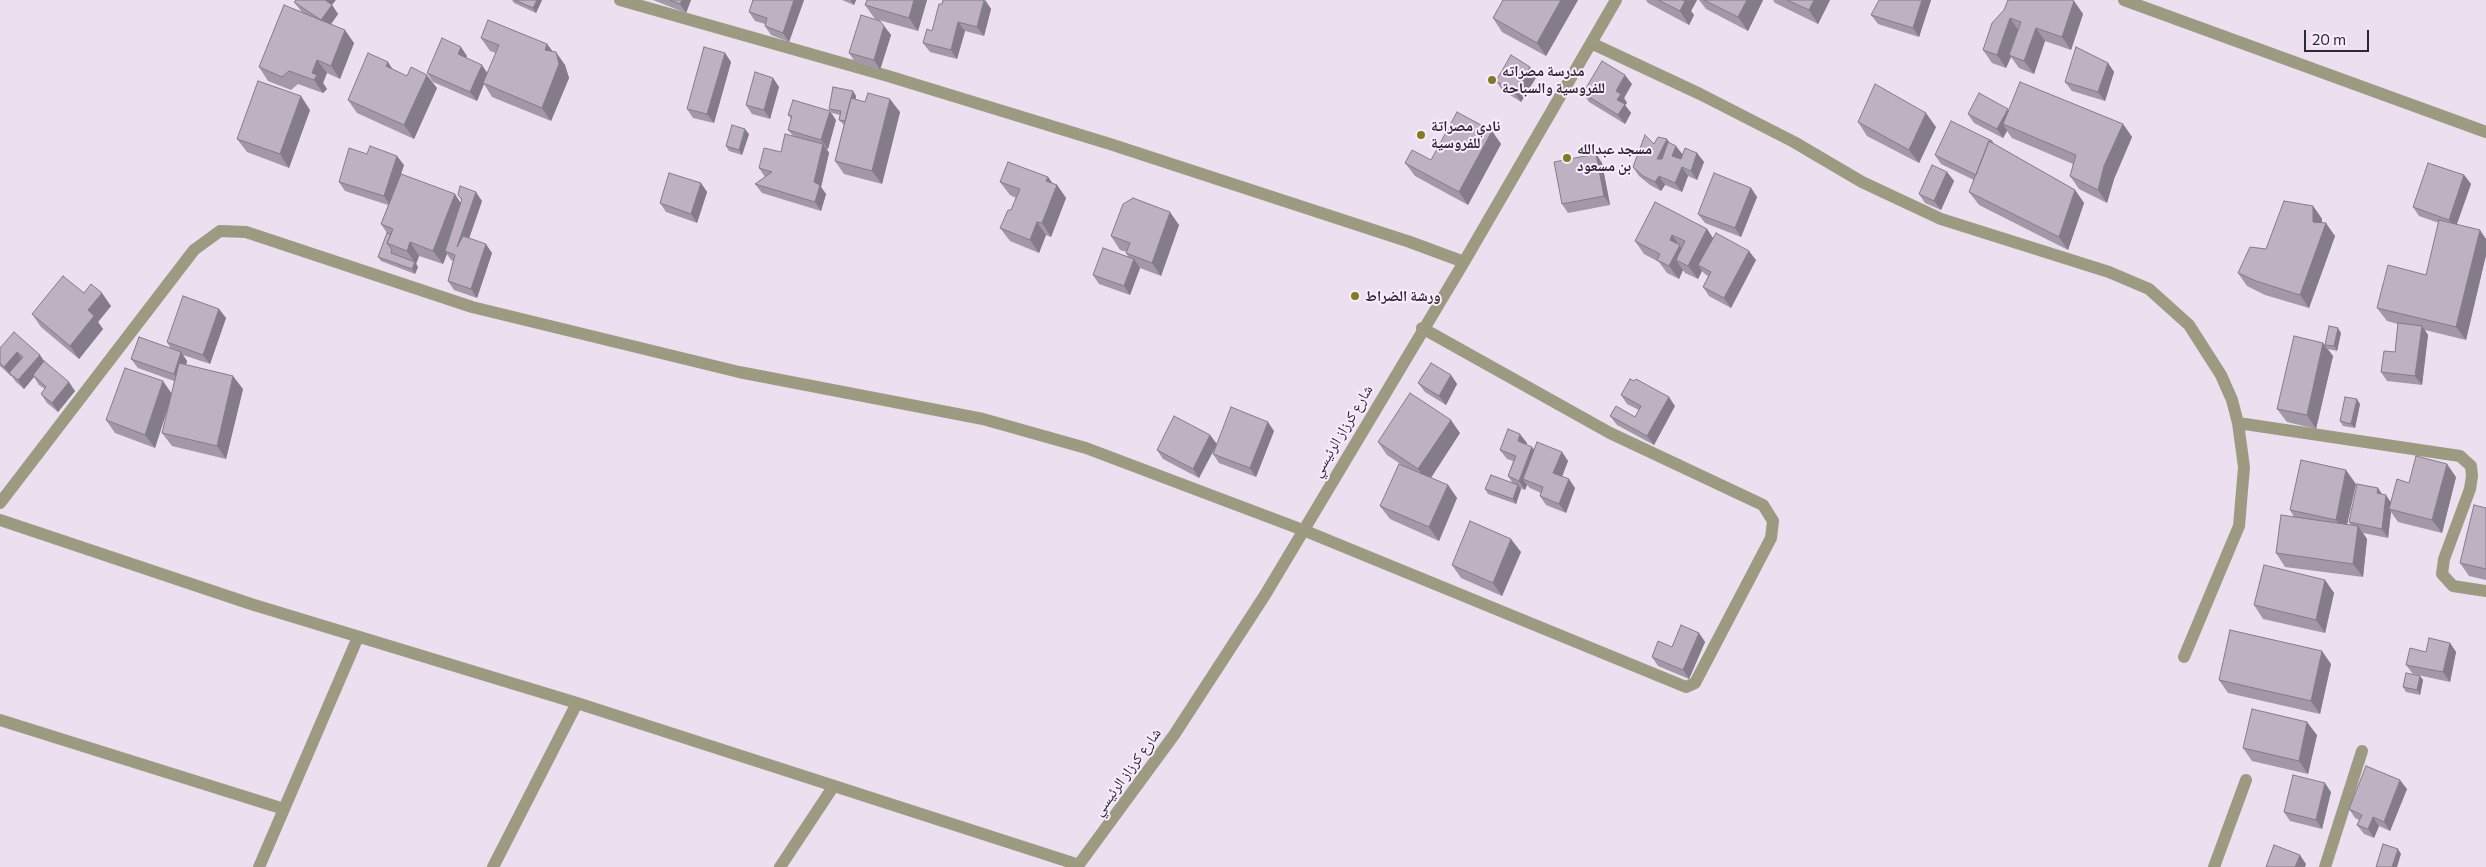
<!DOCTYPE html>
<meta charset="utf-8">
<style>
body{margin:0}
#map{position:relative;width:2486px;height:867px;overflow:hidden;background:#ebdff0;font-family:Commissioner,sans-serif}
canvas{display:block}
.scale{position:absolute;left:2304px;top:30px;width:65px;height:22px;box-sizing:border-box;border:2px solid #2d292f;border-top:0;padding-left:6px;font-size:15px;line-height:18px;white-space:nowrap;color:#2d292f;-webkit-text-stroke:4px #f8ecfe;paint-order:stroke}
</style>
<div id="map">
<canvas width="2486" height="867"></canvas>
<div class="scale">20 m</div>
</div>
<script>
const context = document.querySelector('canvas').getContext('2d');
context.lineJoin = 'round';
function shape(rows) {
  const path = new Path2D();
  for (const r of rows) {
    path.moveTo(r[0], r[1]);
    for (let i = 2; i < r.length; i += 2) path.lineTo(r[i], r[i + 1]);
  }
  return path;
}
function trace(path, color, width, dash) {
  context.strokeStyle = color;
  context.lineWidth = width;
  context.lineCap = dash ? 'butt' : 'round';
  context.setLineDash(dash || []);
  context.stroke(path);
}
function paint(path, color) {
  context.fillStyle = color;
  context.fill(path, 'evenodd');
}
function label(font, color, halo, rows, align = 'center') {
  context.font = font + ' Commissioner,"Noto Naskh Arabic",sans-serif';
  context.lineWidth = 4;
  context.setLineDash([]);
  context.textBaseline = 'middle';
  context.strokeStyle = halo;
  context.fillStyle = color;
  for (const [text, x, y, turn = 0] of rows) {
    context.save();
    context.translate(x, y);
    context.rotate((+turn || 0) * Math.PI / 180);
    context.textAlign = isNaN(turn) ? turn : align;
    if (halo) context.strokeText(text, 0, 0);
    context.fillText(text, 0, 0);
    context.restore();
  }
}
const minor = shape([
 [620,0,888,76,1110,144,1410,242,1464,262],
 [2124,0,2486,132],
 [1591,43,1700,94,1794,142,1862,182,1941,219,2109,272,2149,289,2189,325,2221,375,2232,400,2238,423,2244,467,2239,526,2184,657],
 [2238,423,2460,456,2471,466,2472,476,2470,489,2444,559,2442,574,2453,586,2486,591],
 [0,503,194,250,220,231,246,232,472,307,739,372,983,419,1086,448,1303,530,1686,687,1695,683,1771,538,1773,521,1763,505,1610,433,1422,328],
 [0,520,251,604,577,703,1079,865],
 [0,720,284,809],
 [259,867,358,637],
 [493,867,577,703],
 [780,867,833,787],
 [1077,867,1174,735,1265,595,1464,262,1616,0],
 [2214,867,2246,780],
 [2325,867,2362,751]
]);
const wall = shape([
 [512,0,542,0,536,13,514,3],
 [653,0,691,0,686,13],
 [804,0,789,42,771,35,765,26,765,24,755,21,749,12],
 [842,0,856,0,854,5],
 [927,0,918,31,875,19,865,5],
 [985,0,991,9,984,36,965,31,957,59,930,52,923,43,932,31],
 [1503,0,1578,0,1546,56,1502,32,1493,18],
 [1646,0,1697,0,1691,11,1694,15,1689,25,1648,3],
 [1699,0,1763,0,1748,31,1706,9],
 [1773,0,1830,0,1818,24,1775,3],
 [1931,0,1919,37,1878,24,1871,15],
 [2074,1,2083,14,2071,50,2045,41,2034,74,2019,68,2011,57,2006,68,1992,63,1983,50,1992,23],
 [294,2,332,5,338,14,331,24,354,43,340,79,327,73,323,83,327,89,323,93,298,84,291,90,268,81,259,67,303,13,301,11],
 [884,26,891,35,880,70,855,62,849,53],
 [481,38,547,44,552,51,565,65,569,78,551,121,492,97,484,84,477,101,433,82,427,73,467,56,466,58,488,73,496,53,490,51],
 [725,53,731,62,714,123,693,118,687,109],
 [2108,63,2114,72,2105,101,2072,91,2065,82],
 [393,70,407,76,437,88,414,139,357,113,348,100],
 [1537,76,1521,102,1502,90,1496,81],
 [773,78,779,87,770,119,752,114,746,105],
 [1632,84,1624,98,1627,103,1625,105,1631,113,1625,124,1589,102,1583,93],
 [853,91,856,96,855,99,900,112,882,184,844,174,835,161,844,125,839,120,840,115,832,113,829,109],
 [310,110,289,168,247,152,237,139],
 [2009,110,2123,124,2132,137,2114,179,2107,203,2079,189,2070,176,2073,164,2012,138,2007,131,2003,138,1974,123,1968,114],
 [788,115,836,120,828,149,827,149,829,153,821,187,826,194,821,211,762,193,755,184,765,177,759,168,781,152,793,136,788,130,791,119],
 [1858,122,1936,127,1919,163,1867,136],
 [1492,131,1501,144,1468,205,1415,176,1405,163,1431,160],
 [749,134,742,155,729,151,726,146],
 [1992,141,1995,145,2075,190,2084,203,2068,250,1979,205,1969,192,1974,180,1941,164,1935,155],
 [1670,143,1682,155,1697,153,1704,162,1697,180,1688,176,1682,192,1665,185,1661,191,1650,185,1639,176,1633,167,1654,144],
 [367,154,404,165,401,174,461,203,462,201,458,195,482,201,469,238,492,253,477,298,454,290,448,281,453,261,451,260,447,254,443,264,419,256,416,264,418,267,415,274,381,261,378,257,387,233,381,224,388,205,345,191,339,182],
 [1596,154,1602,163,1610,205,1568,213,1562,204],
 [1947,172,1954,181,1941,210,1925,203,1919,194],
 [2464,175,2471,184,2457,224,2486,239,2486,255,2466,340,2425,330,2428,335,2422,385,2387,381,2381,372,2395,352,2398,324,2387,321,2377,308,2426,275,2439,223,2419,216,2413,207],
 [1048,177,1052,183,1057,185,1066,198,1051,237,1046,235,1039,253,1010,241,1000,228,1011,210,1016,198,1010,195,1000,182],
 [701,183,707,192,697,223,666,212,660,203],
 [1751,188,1757,197,1741,237,1705,223,1698,214],
 [2313,206,2322,219,2322,222,2335,236,2309,308,2265,295,2247,286,2238,273,2266,249],
 [1179,225,1161,276,1140,268,1130,295,1099,284,1093,275,1129,258,1126,253,1127,252,1120,250,1111,236],
 [1707,229,1713,238,1756,260,1731,308,1709,296,1703,287,1708,276,1705,274,1702,271,1698,279,1685,273,1683,270,1679,279,1667,273,1659,262,1644,254,1635,241],
 [84,293,111,306,98,322,103,329,79,359,41,327,32,314],
 [219,309,226,318,210,364,183,355,187,361,186,365,243,389,226,459,172,446,162,433,170,402,155,448,115,433,106,420,172,393,174,381,138,368,131,359,171,349,167,342],
 [2341,333,2337,351,2328,349,2325,345],
 [2323,343,2333,356,2316,429,2287,422,2277,409],
 [0,348,40,355,44,362,75,391,58,412,47,403,41,394,45,389,39,385,34,377,24,389,16,382,11,375,11,376,0,366],
 [1451,375,1457,384,1446,405,1425,392,1418,383],
 [1621,395,1675,406,1654,445,1617,425,1610,416,1635,417,1639,410,1627,404],
 [2360,404,2355,428,2343,426,2340,421],
 [1274,431,1256,477,1219,463,1213,454,1216,446,1199,478,1163,459,1157,450,1210,435,1216,444],
 [1460,433,1431,478,1448,485,1457,498,1439,541,1390,519,1380,506,1402,465,1387,455,1378,442],
 [1527,443,1526,444,1535,450,1562,452,1568,461,1562,476,1575,488,1566,513,1546,505,1540,496,1541,493,1530,488,1527,485,1525,490,1520,488,1521,489,1516,504,1488,494,1485,489,1512,482,1508,476,1513,461,1507,459,1500,450],
 [2456,477,2442,533,2398,522,2391,512,2388,538,2363,533,2367,539,2363,577,2285,567,2276,553,2294,517,2290,510,2356,484,2347,524,2351,525,2349,522,2382,494,2391,502,2409,483],
 [2486,508,2486,580,2469,576,2460,563],
 [1521,552,1502,596,1461,578,1452,565],
 [2325,580,2334,593,2325,633,2263,619,2254,605],
 [1699,633,1705,642,1689,679,1658,666,1652,657],
 [2450,643,2456,652,2450,682,2413,674,2406,665,2426,652],
 [2331,664,2320,714,2228,693,2219,680],
 [2420,676,2423,680,2420,695,2406,692,2403,687],
 [2317,735,2308,774,2252,761,2243,748],
 [2407,789,2390,831,2379,826,2374,838,2364,834,2357,825,2359,820,2355,818,2349,809],
 [2331,792,2322,829,2290,821,2284,812]
]);
const shadedWall = shape([
 [324,0,336,0,332,5,338,14,327,30,321,21],
 [537,0,542,0,536,13,533,8],
 [682,0,691,0,686,13,680,4],
 [794,0,804,0,789,42,783,33],
 [851,0,856,0,854,5,851,1],
 [914,0,927,0,918,31,909,18],
 [985,0,991,9,984,36,977,27],
 [1561,0,1578,0,1546,56,1537,43],
 [1681,0,1697,0,1691,11,1694,15,1689,25,1680,11],
 [1747,0,1763,0,1748,31,1738,17],
 [1814,0,1830,0,1818,24,1809,10],
 [1922,0,1931,0,1919,37,1913,28],
 [2074,1,2083,14,2071,50,2062,37],
 [2010,18,2019,31,2009,55,2011,57,2006,68,1997,55],
 [958,22,965,31,957,59,951,50],
 [884,26,891,35,880,70,874,60],
 [2036,28,2045,41,2034,74,2024,61],
 [345,30,354,43,340,79,331,66],
 [547,44,557,57,545,50],
 [461,47,467,56,464,63,458,54],
 [556,52,565,65,569,78,551,121,542,108],
 [725,53,731,62,714,123,707,114],
 [317,60,327,73,323,83,327,89,323,93,314,80,312,73],
 [388,62,397,76,386,66],
 [2108,63,2114,72,2105,101,2098,92],
 [482,65,488,74,477,101,470,92],
 [1530,67,1537,76,1521,102,1515,93],
 [427,75,437,88,414,139,404,125],
 [1625,75,1632,84,1624,98,1627,103,1625,105,1631,113,1625,124,1618,115,1616,91],
 [773,78,779,87,770,119,764,110],
 [853,91,856,96,850,126,847,121],
 [301,96,310,110,289,168,280,154],
 [890,99,900,112,882,184,872,171],
 [2008,109,2014,118,2003,124,2007,131,2003,138,1997,129],
 [830,111,836,120,828,149,821,140],
 [1926,113,1936,127,1919,163,1909,150],
 [2123,124,2132,137,2114,179,2107,203,2098,190,2104,166],
 [745,129,749,134,742,155,739,150],
 [1492,131,1501,144,1468,205,1459,192],
 [1667,139,1673,148,1663,168,1657,159],
 [823,144,829,153,821,187,826,194,821,211,815,202,814,182],
 [1676,146,1683,155,1679,165,1672,156],
 [1697,153,1704,162,1697,180,1691,171],
 [1596,154,1602,163,1610,205,1604,196],
 [397,156,404,165,390,205,384,196],
 [1682,167,1688,176,1682,192,1675,183],
 [1947,172,1954,181,1941,210,1934,201],
 [2464,175,2471,184,2455,229,2449,220],
 [1659,176,1665,185,1661,191,1655,182],
 [1048,177,1056,188,1057,185,1066,198,1051,237,1042,223,1046,181],
 [701,183,707,192,697,223,691,214],
 [1751,188,1757,197,1741,237,1735,228],
 [2075,190,2084,203,2068,250,2059,237],
 [476,192,482,201,463,256,457,247],
 [455,194,464,208,445,251,447,254,443,264,433,251],
 [2313,206,2322,219,2322,232,2326,223,2335,236,2309,308,2300,295,2313,222],
 [1170,212,1179,225,1161,276,1152,263],
 [1037,222,1046,235,1039,253,1030,240],
 [1707,229,1716,243,1698,265,1702,271,1698,279,1688,266],
 [2480,230,2486,239,2486,255,2466,340,2456,327],
 [1672,235,1689,259,1676,260,1683,270,1679,279,1669,266,1670,240],
 [410,242,419,256,416,264,407,251],
 [486,244,492,253,477,298,471,289],
 [1749,251,1756,260,1731,308,1724,298],
 [1134,259,1140,268,1130,295,1124,286],
 [415,262,418,267,415,274,412,269],
 [102,293,111,306,98,322,103,329,79,359,70,346,88,310],
 [219,309,226,318,210,364,203,355],
 [2422,326,2428,335,2422,385,2415,376],
 [2338,328,2341,333,2337,351,2334,346],
 [2323,343,2333,356,2316,429,2307,415],
 [17,352,23,361,9,373,11,375,11,376,4,367],
 [181,352,187,361,180,383,174,374],
 [40,355,46,364,33,375,34,377,24,389,18,380],
 [1451,375,1457,384,1446,405,1439,396],
 [233,376,243,389,226,459,217,446],
 [163,381,172,394,155,448,145,435],
 [69,382,75,391,58,412,52,403],
 [1669,397,1675,406,1654,445,1647,436],
 [2357,399,2360,404,2355,428,2351,424],
 [1451,420,1460,433,1428,482,1418,469],
 [1268,422,1274,431,1256,477,1250,468],
 [1520,434,1527,443,1524,450,1518,441],
 [1210,435,1217,444,1199,478,1193,469],
 [1532,447,1539,456,1523,479,1527,485,1525,490,1519,481],
 [1562,452,1568,461,1560,482,1553,473],
 [2447,464,2456,477,2442,533,2432,520],
 [2346,470,2356,484,2345,534,2336,520],
 [1569,479,1575,488,1566,513,1559,504],
 [1448,485,1457,498,1439,541,1429,527],
 [1518,485,1521,489,1516,504,1513,499],
 [2378,488,2384,497,2377,493],
 [2386,495,2392,504,2389,509,2391,512,2388,538,2382,529],
 [2358,526,2367,539,2363,577,2353,564],
 [1511,539,1521,552,1502,596,1493,583],
 [2325,580,2334,593,2325,633,2316,620],
 [1699,633,1705,642,1689,679,1683,670],
 [2450,643,2456,652,2450,682,2443,672],
 [2322,651,2331,664,2320,714,2311,701],
 [2420,676,2423,680,2420,695,2417,690],
 [2307,722,2317,735,2308,774,2299,761],
 [2400,780,2407,789,2390,831,2384,822],
 [2325,783,2331,792,2322,829,2316,820],
 [2373,817,2379,826,2374,838,2368,829],
 [2398,849,2401,854,2397,867,2392,867],
 [2300,855,2306,864,2305,867,2295,867]
]);
const building = shape([
 [296,0,325,0,332,5,321,20,294,2,296,0],
 [515,0,537,0,533,8,515,0],
 [670,0,682,0,680,4,670,0],
 [753,0,794,0,783,33,765,26,767,18,749,12,753,0],
 [867,0,914,0,909,18,865,5,867,0],
 [943,0,984,0,977,27,958,22,951,50,923,43,927,29,932,31,939,4,942,4,943,0],
 [1503,0,1561,0,1537,43,1493,18,1503,0],
 [1658,0,1682,0,1685,1,1680,11,1658,0],
 [1704,0,1747,0,1738,17,1704,0],
 [1787,0,1814,0,1809,10,1787,0],
 [1879,0,1922,0,1913,28,1871,15,1879,0],
 [2008,0,2072,0,2074,1,2062,37,2036,28,2024,61,2009,55,2021,22,2010,18,1997,55,1983,50,1992,23,2004,10,2008,0],
 [284,5,345,30,331,66,317,60,312,73,317,75,314,80,289,71,282,77,259,67,284,5],
 [861,15,880,21,884,26,874,60,849,53,861,15],
 [488,20,547,44,545,50,556,52,559,64,542,108,483,83,499,45,481,38,488,20],
 [442,38,461,47,458,54,482,65,470,92,427,73,442,38],
 [704,47,725,53,707,114,687,109,704,47],
 [2076,47,2108,63,2098,92,2065,82,2076,47],
 [368,53,388,62,386,66,407,76,411,67,427,75,404,125,348,100,368,53],
 [1511,55,1530,67,1515,93,1496,81,1511,55],
 [1602,61,1625,75,1616,91,1621,94,1617,100,1625,104,1618,115,1583,93,1602,61],
 [755,72,773,78,764,110,746,105,755,72],
 [258,81,301,96,280,154,237,139,258,81],
 [2020,82,2123,124,2104,166,2098,190,2070,176,2076,155,2003,124,2020,82],
 [1875,84,1926,113,1909,150,1858,122,1875,84],
 [833,87,853,91,845,121,839,120,841,111,829,109,833,87],
 [868,93,890,99,872,171,835,161,851,98,865,102,868,93],
 [1979,93,2008,109,1997,129,1968,114,1979,93],
 [793,100,830,111,821,140,788,130,792,116,788,115,793,100],
 [1457,112,1492,131,1459,192,1405,163,1412,150,1431,160,1457,112],
 [1951,121,1992,141,1992,143,1989,141,1976,175,1935,155,1951,121],
 [732,125,745,129,739,150,726,146,732,125],
 [785,134,823,144,814,182,820,185,815,202,755,184,772,172,759,168,764,148,781,152,785,134],
 [1645,135,1654,144,1658,137,1667,139,1657,159,1662,159,1668,142,1676,146,1672,156,1681,159,1685,148,1697,153,1691,171,1682,167,1675,183,1659,176,1655,182,1643,176,1633,167,1645,135],
 [1989,141,2075,190,2059,237,1969,192,1989,141],
 [370,146,397,156,384,196,339,182,349,148,367,154,370,146],
 [1596,154,1604,196,1562,204,1554,162,1596,154],
 [1008,162,1048,177,1046,181,1057,185,1042,223,1037,222,1030,240,1000,228,1008,210,1011,210,1020,189,1000,182,1008,162],
 [2428,163,2464,175,2449,220,2413,207,2428,163],
 [1932,165,1947,172,1934,201,1919,194,1932,165],
 [669,173,701,183,691,214,660,203,669,173],
 [1714,173,1751,188,1735,228,1698,214,1714,173],
 [401,174,455,194,433,251,410,242,407,251,387,243,393,229,381,224,401,174],
 [460,186,476,192,457,247,463,236,486,244,471,289,448,281,455,255,445,251,462,199,458,195,460,186],
 [1133,198,1170,212,1152,263,1126,253,1130,243,1111,236,1123,204,1133,198],
 [2284,201,2313,206,2313,222,2326,223,2300,295,2256,281,2238,273,2250,247,2266,249,2284,201],
 [1655,202,1707,229,1688,266,1676,260,1685,241,1672,235,1670,240,1680,245,1669,266,1657,260,1660,254,1635,241,1655,202],
 [2439,220,2480,230,2456,327,2377,308,2388,265,2426,275,2439,220],
 [387,233,391,234,387,243,392,250,391,253,415,262,412,269,378,257,387,233],
 [1716,233,1749,251,1724,298,1703,287,1711,272,1698,265,1716,233],
 [1103,248,1134,259,1124,286,1093,275,1103,248],
 [63,276,84,293,91,284,102,293,88,310,94,316,70,346,32,314,63,276],
 [183,296,219,309,203,355,167,342,183,296],
 [2398,323,2422,326,2415,376,2381,372,2384,351,2395,352,2398,323],
 [2329,326,2338,328,2334,346,2325,345,2329,326],
 [14,332,40,355,18,380,9,373,23,357,17,352,4,367,0,363,0,348,14,332],
 [2294,336,2323,343,2307,415,2277,409,2294,336],
 [139,337,181,352,174,374,131,359,139,337],
 [44,361,69,382,52,403,41,394,46,387,33,375,44,361],
 [179,363,233,376,217,446,162,433,179,363],
 [1431,363,1451,375,1439,396,1418,383,1431,363],
 [125,368,163,381,145,435,106,420,125,368],
 [1630,379,1634,381,1636,379,1669,397,1647,436,1610,416,1616,406,1635,417,1641,406,1621,395,1630,379],
 [1410,393,1451,420,1418,469,1378,442,1410,393],
 [2345,397,2357,399,2351,424,2340,421,2345,397],
 [1231,407,1268,422,1250,468,1213,454,1231,407],
 [1174,416,1210,435,1193,469,1157,450,1174,416],
 [1508,429,1520,434,1518,441,1532,447,1519,481,1508,476,1516,456,1500,450,1508,429],
 [1537,442,1562,452,1553,473,1569,479,1559,504,1540,496,1543,487,1523,479,1537,442],
 [2416,456,2447,464,2432,520,2389,509,2397,479,2409,483,2416,456],
 [2301,460,2346,470,2336,520,2290,510,2301,460],
 [1399,464,1448,485,1429,527,1380,506,1399,464],
 [1491,475,1518,485,1513,499,1485,489,1491,475],
 [2357,484,2378,488,2377,493,2386,495,2382,529,2349,522,2357,484],
 [2474,505,2486,508,2486,569,2460,563,2474,505],
 [2281,515,2358,526,2353,564,2276,553,2281,515],
 [1470,521,1511,539,1493,583,1452,565,1470,521],
 [2264,565,2325,580,2316,620,2254,605,2264,565],
 [1681,625,1699,633,1683,670,1652,657,1658,641,1672,647,1681,625],
 [2230,630,2322,651,2311,701,2219,680,2230,630],
 [2429,638,2450,643,2443,672,2406,665,2410,648,2426,652,2429,638],
 [2406,673,2420,676,2417,690,2403,687,2406,673],
 [2252,709,2307,722,2299,761,2243,748,2252,709],
 [2366,766,2400,780,2384,822,2373,817,2368,829,2357,825,2362,815,2349,809,2366,766],
 [2293,775,2325,783,2316,820,2284,812,2293,775],
 [2383,844,2398,849,2392,867,2376,867,2383,844],
 [2274,845,2300,855,2295,867,2266,867,2274,845]
]);
const markers = [
 [1492,80,5,"#837b21"],
 [1421,135,5,"#837b21"],
 [1567,158,5,"#837b21"],
 [1355,296,5,"#837b21"]
];
const poiNames = [
 ["مدرسة مصراته",1502,71],
 ["للفروسية والسباحة",1502,88],
 ["نادي مصراتة",1431,126],
 ["للفروسية",1431,143],
 ["مسجد عبدالله",1577,149],
 ["بن مسعود",1577,166],
 ["ورشة الضراط",1365,296]
];
const streetNames = [
 ["شارع كرزاز الرئيسي",1342,431,-59],
 ["شارع كرزاز الرئيسي",1127,772,-54]
];
trace(minor, '#9c9a80', 12);
paint(wall, '#a398a7');
paint(shadedWall, '#847c88');
paint(building, '#bdb1c2');
trace(building, '#847c88', 1);
for (const [x, y, r, color] of markers) {
  const dot = new Path2D();
  dot.arc(x, y, r, 0, 2 * Math.PI);
  context.fillStyle = color;
  context.fill(dot);
  trace(dot, '#f8ecfe', 2);
}
label('bold 15px', '#2d292f', '#f8ecfe', poiNames, 'left');
label('15px', '#2d292f', '#f8ecfe', streetNames);
</script>
